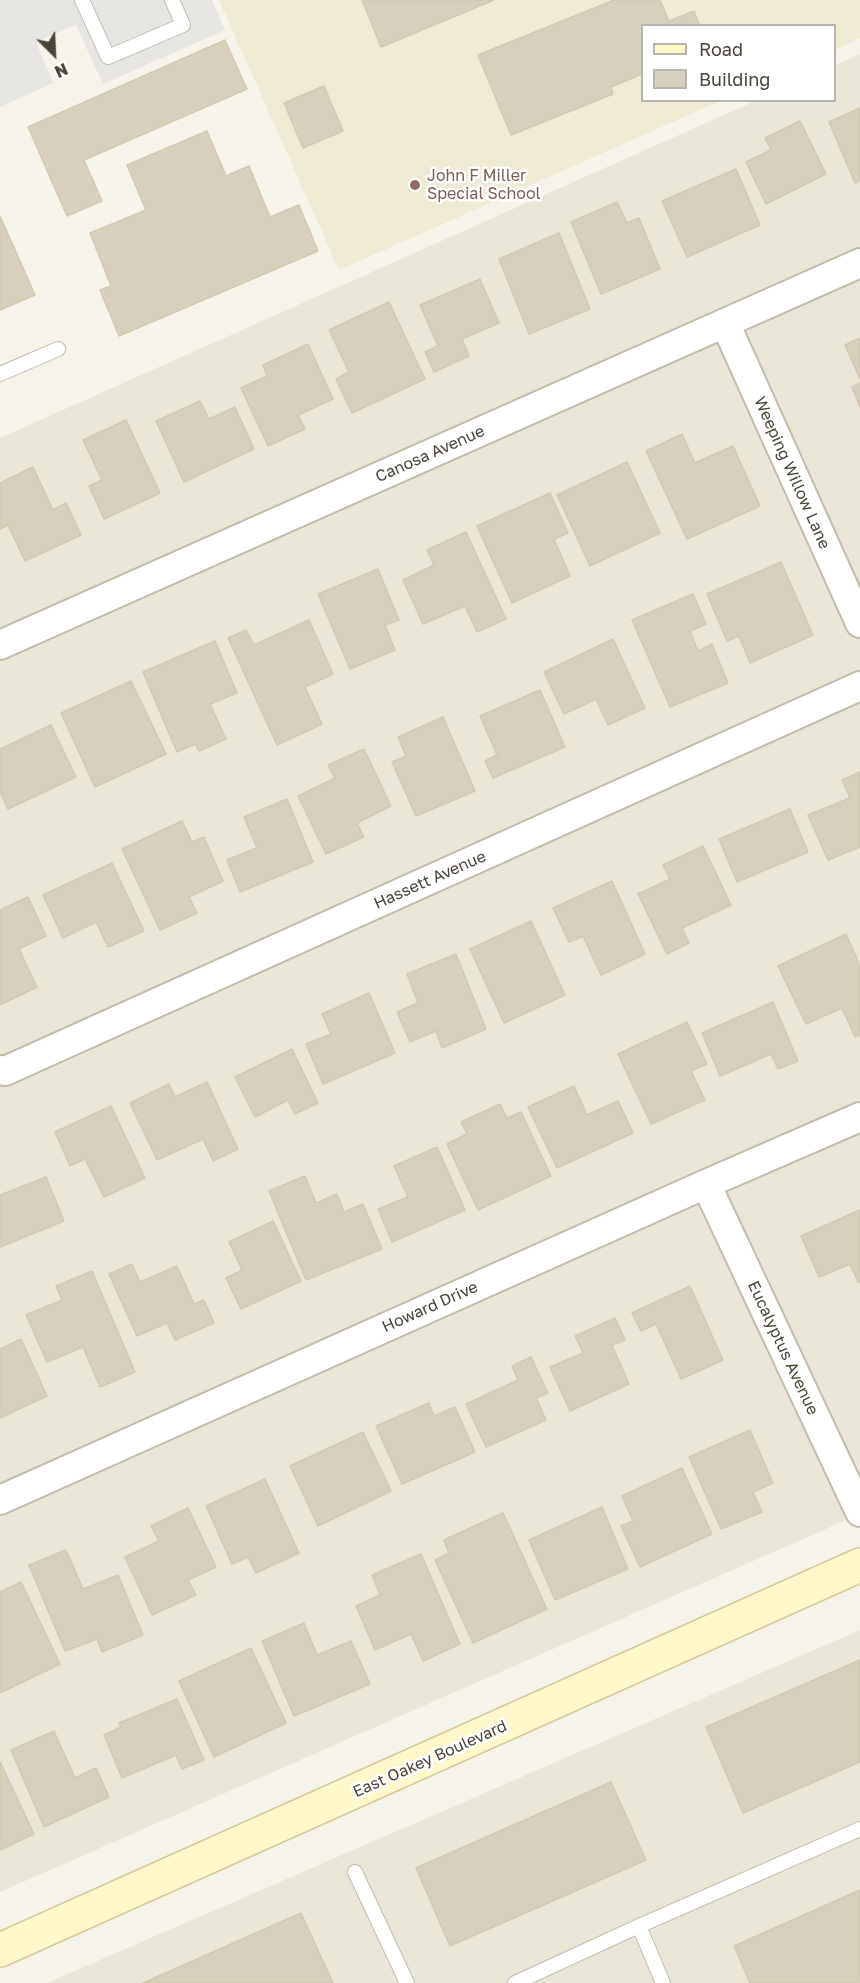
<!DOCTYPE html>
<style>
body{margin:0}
#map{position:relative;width:860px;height:1983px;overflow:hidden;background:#f5f3ea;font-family:"Golos Text",sans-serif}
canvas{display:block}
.legend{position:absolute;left:641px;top:24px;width:195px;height:78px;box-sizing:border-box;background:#fff;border:2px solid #b7b5af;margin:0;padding:8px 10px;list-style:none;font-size:18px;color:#4a4538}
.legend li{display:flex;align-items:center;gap:12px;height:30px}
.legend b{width:30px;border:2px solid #b7b5af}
.north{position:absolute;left:24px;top:24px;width:60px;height:60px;-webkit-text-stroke:4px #fff;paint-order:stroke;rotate:156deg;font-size:16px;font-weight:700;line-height:24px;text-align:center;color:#4a4538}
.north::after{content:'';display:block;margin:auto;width:21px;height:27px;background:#4a4538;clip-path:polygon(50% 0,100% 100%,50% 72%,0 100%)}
</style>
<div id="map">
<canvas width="860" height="1983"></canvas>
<ul class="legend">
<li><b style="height:8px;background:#fff8cb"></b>Road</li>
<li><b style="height:16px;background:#d7d0bf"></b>Building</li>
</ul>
<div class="north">N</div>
</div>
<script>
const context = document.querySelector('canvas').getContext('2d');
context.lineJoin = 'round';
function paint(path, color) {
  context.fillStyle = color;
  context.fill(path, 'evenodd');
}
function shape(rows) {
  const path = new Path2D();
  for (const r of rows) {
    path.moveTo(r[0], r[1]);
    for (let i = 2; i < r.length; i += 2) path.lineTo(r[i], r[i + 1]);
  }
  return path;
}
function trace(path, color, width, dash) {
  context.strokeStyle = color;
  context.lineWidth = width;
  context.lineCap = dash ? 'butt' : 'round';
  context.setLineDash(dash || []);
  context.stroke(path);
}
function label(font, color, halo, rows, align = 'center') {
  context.font = font + ' "Golos Text",sans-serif';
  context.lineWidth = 5;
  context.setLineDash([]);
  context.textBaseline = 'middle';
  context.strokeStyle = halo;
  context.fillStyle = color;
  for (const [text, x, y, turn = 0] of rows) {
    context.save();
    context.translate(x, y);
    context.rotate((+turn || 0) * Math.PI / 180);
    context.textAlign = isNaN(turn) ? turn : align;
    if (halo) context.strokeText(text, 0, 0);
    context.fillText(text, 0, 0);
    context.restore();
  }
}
const residential = shape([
 [860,54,860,1514,0,1892,0,438,755,101,834,100,835,65],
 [860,1630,860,1983,47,1983]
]);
const education = shape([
 [219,0,860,0,860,38,835,50,834,26,642,26,642,100,720,101,339,270]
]);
const parking = shape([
 [0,0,212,0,225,30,103,84,76,25,36,42,53,83,0,107]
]);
const building = shape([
 [362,0,494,0,381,47,362,0],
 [614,0,660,0,669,21,694,11,700,26,642,26,642,74,611,87,613,94,511,135,478,55,614,0],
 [225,40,247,89,84,160,102,201,67,216,28,127,225,40],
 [324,86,343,131,303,148,284,103,324,86],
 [860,108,860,180,855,183,829,122,860,108],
 [800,121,826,174,766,204,746,162,771,150,765,138,800,121],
 [207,131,226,176,249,166,270,217,299,205,318,251,119,336,100,290,111,286,90,233,146,210,127,165,207,131],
 [736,169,760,225,687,257,662,201,736,169],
 [617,202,627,223,639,218,660,269,601,294,571,222,617,202],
 [0,216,35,295,0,310,0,216],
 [559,233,590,309,529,334,499,259,559,233],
 [480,279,499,323,462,339,469,356,434,372,425,352,438,346,420,305,480,279],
 [389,302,425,379,352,413,336,379,349,372,329,330,389,302],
 [860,338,860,379,845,345,860,338],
 [308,344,333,399,298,415,305,429,268,446,241,388,267,376,263,365,308,344],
 [860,383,860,407,852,387,860,383],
 [200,401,209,419,235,407,254,449,184,482,156,421,200,401],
 [126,420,160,493,104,519,89,486,102,480,83,440,126,420],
 [682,434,695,463,733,446,760,506,687,539,646,451,682,434],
 [627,462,660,533,590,566,557,495,627,462],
 [33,467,53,510,66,503,81,535,25,561,8,525,0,529,0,483,33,467],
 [550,493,568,533,554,539,570,576,512,603,477,526,550,493],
 [466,532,506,619,477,632,465,606,423,624,403,580,434,565,427,550,466,532],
 [781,562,813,635,750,663,739,636,727,641,707,594,781,562],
 [378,569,399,620,385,625,395,650,350,669,318,594,378,569],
 [693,594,706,624,690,631,698,651,712,644,728,683,670,707,632,620,693,594],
 [309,620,333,674,305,687,322,724,277,745,228,638,246,630,254,645,309,620],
 [613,639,645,708,608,725,596,699,564,714,544,672,613,639],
 [215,641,237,693,210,704,226,739,199,751,195,744,177,752,143,672,215,641],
 [131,681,166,754,95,787,61,713,131,681],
 [540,690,565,747,493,778,485,761,497,755,480,716,540,690],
 [443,717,475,791,416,816,392,762,406,756,398,737,443,717],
 [51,725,76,777,8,809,0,792,0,749,51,725],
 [364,749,391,806,357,823,364,837,326,854,298,796,335,778,328,765,364,749],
 [860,772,860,847,828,860,808,815,850,798,842,780,860,772],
 [287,799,313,862,240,892,227,860,257,848,244,817,287,799],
 [790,809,808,852,737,882,719,839,790,809],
 [182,821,192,842,204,837,223,881,189,897,197,913,160,930,122,849,182,821],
 [703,846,731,905,682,928,689,943,667,954,638,894,670,879,663,865,703,846],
 [112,863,144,931,108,947,96,922,63,938,43,895,112,863],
 [612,881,645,954,601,975,583,936,569,942,553,908,612,881],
 [28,897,46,936,19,949,37,987,0,1005,0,910,28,897],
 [531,921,565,995,504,1023,470,949,531,921],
 [846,934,860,966,860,1035,855,1037,842,1008,806,1024,778,966,846,934],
 [456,954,486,1029,442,1048,436,1031,410,1042,397,1012,418,1003,407,974,456,954],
 [369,993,395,1053,323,1084,306,1044,331,1034,322,1014,369,993],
 [773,1002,798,1061,778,1069,771,1054,720,1076,702,1033,773,1002],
 [687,1022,707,1064,691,1071,705,1100,651,1124,618,1054,687,1022],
 [292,1049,318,1103,295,1114,288,1100,255,1117,235,1077,292,1049],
 [207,1082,238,1149,213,1161,203,1139,157,1160,130,1103,169,1084,175,1097,207,1082],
 [574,1086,587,1115,618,1101,633,1133,557,1168,528,1107,574,1086],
 [500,1104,507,1118,521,1112,551,1176,478,1210,447,1144,467,1134,461,1122,500,1104],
 [111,1106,145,1178,104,1197,85,1159,70,1166,55,1132,111,1106],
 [437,1147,465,1210,392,1242,378,1209,408,1197,394,1166,437,1147],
 [305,1176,316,1203,337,1194,344,1212,363,1204,382,1249,306,1280,269,1191,305,1176],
 [46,1177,64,1221,0,1247,0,1195,46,1177],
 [860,1210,860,1282,858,1282,850,1264,819,1277,801,1236,860,1210],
 [273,1221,301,1281,241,1309,226,1278,242,1270,229,1242,273,1221],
 [132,1264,140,1282,177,1266,194,1304,204,1300,214,1323,175,1340,167,1323,137,1336,109,1274,132,1264],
 [92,1271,135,1372,100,1387,83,1347,47,1362,26,1315,62,1300,56,1286,92,1271],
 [690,1286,723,1360,681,1379,656,1324,641,1331,632,1313,690,1286],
 [615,1318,625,1340,612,1345,629,1384,570,1411,550,1367,583,1353,575,1336,615,1318],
 [21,1339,47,1396,0,1418,0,1349,21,1339],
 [531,1357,548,1393,536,1398,546,1420,486,1447,466,1404,518,1380,512,1366,531,1357],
 [429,1403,434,1416,455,1407,475,1452,402,1484,376,1426,429,1403],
 [750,1430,773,1483,753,1492,762,1512,721,1529,689,1457,750,1430],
 [363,1432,391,1491,318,1526,290,1466,363,1432],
 [682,1468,712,1534,640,1567,621,1526,633,1521,622,1496,682,1468],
 [265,1479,299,1553,256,1573,248,1557,232,1564,206,1506,265,1479],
 [602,1507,628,1569,555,1600,529,1540,602,1507],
 [188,1508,216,1567,188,1580,196,1595,152,1615,125,1557,159,1541,151,1526,188,1508],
 [503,1513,547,1609,473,1643,435,1560,449,1553,444,1540,503,1513],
 [66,1550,83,1589,118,1575,143,1635,102,1652,97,1639,65,1651,29,1565,66,1550],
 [421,1554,460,1644,423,1661,411,1634,375,1650,356,1606,380,1595,372,1575,421,1554],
 [21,1582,60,1664,0,1693,0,1592,21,1582],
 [304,1623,317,1655,351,1641,370,1684,294,1716,262,1641,304,1623],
 [251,1648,286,1723,214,1757,179,1681,251,1648],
 [860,1660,860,1762,743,1813,706,1727,860,1660],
 [177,1699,204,1760,182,1769,176,1755,122,1778,104,1735,121,1727,119,1723,177,1699],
 [54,1731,75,1778,96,1768,109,1797,44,1827,11,1750,54,1731],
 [0,1762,34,1834,0,1850,0,1762],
 [611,1782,646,1860,450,1946,416,1868,611,1782],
 [860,1890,860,1983,750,1983,734,1946,860,1890],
 [301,1913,333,1983,143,1983,301,1913]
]);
const lane = shape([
 [82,0,108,57,183,25,172,0],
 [0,374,58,349],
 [355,1872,407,1983],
 [639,1926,663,1983],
 [515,1983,639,1926,860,1829]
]);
const street = shape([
 [725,323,860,623],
 [0,645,860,263],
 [0,1070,5,1071,860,686],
 [706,1184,860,1512],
 [0,1500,706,1184,860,1117]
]);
const secondary = shape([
 [0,1950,860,1565]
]);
const markers = [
 [415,185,6,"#8d6e63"]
];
const educationNames = [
 ["John F Miller",427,176],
 ["Special School",427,194]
];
const streetNames = [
 ["Canosa Avenue",430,454,-24],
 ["Weeping Willow Lane",792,473,66],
 ["Hassett Avenue",430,880,-24],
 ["Howard Drive",430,1307,-24],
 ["Eucalyptus Avenue",783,1348,65],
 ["East Oakey Boulevard",430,1759,-24]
];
paint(residential, '#e9e6d8');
paint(education, '#efead4');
paint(parking, '#e7e5e2');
paint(building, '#d7d0bf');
trace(building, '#d3c9b2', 1.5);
trace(lane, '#c1bcac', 16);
trace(street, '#c1bcac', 32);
trace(secondary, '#d6cc99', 36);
trace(lane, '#fff', 14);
trace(street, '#fff', 28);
trace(secondary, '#fff8cb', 33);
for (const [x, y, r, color] of markers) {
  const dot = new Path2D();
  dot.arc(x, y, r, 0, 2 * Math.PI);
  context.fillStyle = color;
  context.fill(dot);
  trace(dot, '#fff', 2);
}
label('16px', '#785e54', '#fff', educationNames, 'left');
label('16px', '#4a4538', '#fff', streetNames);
</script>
